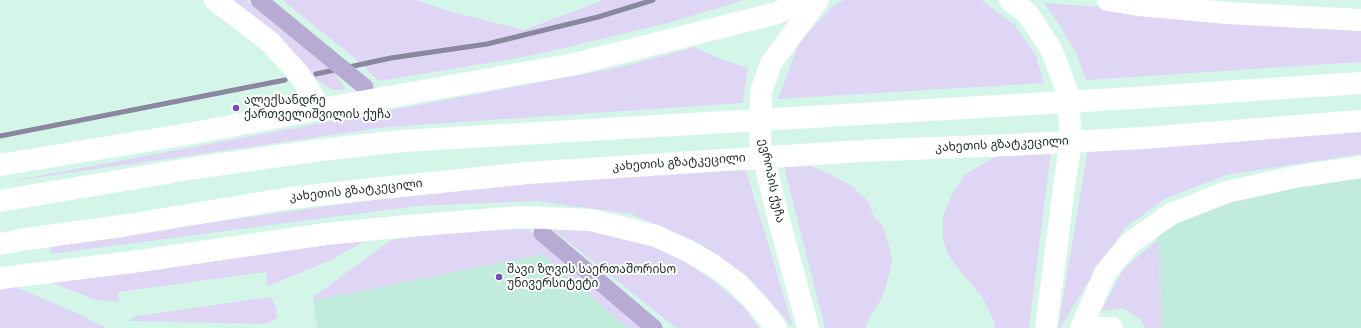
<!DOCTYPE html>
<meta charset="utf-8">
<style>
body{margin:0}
canvas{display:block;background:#d4f6e9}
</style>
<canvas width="1361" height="328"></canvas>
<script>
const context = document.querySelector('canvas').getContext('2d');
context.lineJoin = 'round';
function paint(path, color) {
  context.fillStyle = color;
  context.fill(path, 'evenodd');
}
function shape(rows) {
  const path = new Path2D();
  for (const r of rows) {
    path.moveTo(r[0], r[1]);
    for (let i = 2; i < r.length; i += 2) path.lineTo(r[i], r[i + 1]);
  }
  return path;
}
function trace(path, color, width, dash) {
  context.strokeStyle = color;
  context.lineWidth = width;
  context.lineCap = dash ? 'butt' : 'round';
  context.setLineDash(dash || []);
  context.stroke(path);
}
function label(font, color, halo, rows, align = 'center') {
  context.font = font + ' "Nunito Sans","Noto Sans Georgian",sans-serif';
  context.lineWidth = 4;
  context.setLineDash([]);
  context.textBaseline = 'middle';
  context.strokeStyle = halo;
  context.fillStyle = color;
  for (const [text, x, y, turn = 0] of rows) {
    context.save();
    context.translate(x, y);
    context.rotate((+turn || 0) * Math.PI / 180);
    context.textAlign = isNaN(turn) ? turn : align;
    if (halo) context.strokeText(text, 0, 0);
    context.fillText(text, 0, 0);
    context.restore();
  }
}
const built = shape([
 [1361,176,1361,328,1162,328,1158,239,1155,234,1174,223,1235,198],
 [542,254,628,328,317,328,313,300]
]);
const green = shape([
 [223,0,246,0,334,72,346,90,333,90,315,79],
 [282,0,416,0,449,11,524,30,603,0,744,0,668,23,530,56,379,81,351,55],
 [844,0,981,0,1015,25,1036,56,1044,83,778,99,799,42,834,5],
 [1044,3,1361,25,1361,62,1086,80,1076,53,1061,27],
 [695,47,718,58,748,68,743,103,387,127,6,182,621,67],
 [1361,131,1361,154,1227,175,1166,198,1125,228,1087,284,1060,328,1058,328,1088,148],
 [1051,150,1029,328,995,328,994,322,983,298,954,263,947,252,943,238,943,215,950,200,951,195,964,176,982,164,1000,154],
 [810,166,830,174,852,186,870,203,872,213,883,227,890,249,892,262,889,276,882,298,870,316,865,328,825,328,784,167],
 [746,170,793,327,748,277,699,243,631,214,536,201,417,206,51,254,51,245,420,193,588,178],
 [551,228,594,230,640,240,674,253,715,282,744,307,759,328,676,328],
 [528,229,645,328,628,328,542,254,313,301,313,297,391,240,439,233],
 [374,236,331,260,268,286,266,272,118,292,119,302,95,300,51,282],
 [1158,239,1162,328,1145,328,1140,319,1123,308,1101,311,1123,270],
 [15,287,77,313,106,328,0,328,0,290],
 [263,298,271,298,276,308,277,318,266,324,128,321,136,316]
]);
const stream = shape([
 [316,74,391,58,487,44,598,17,653,0],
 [0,136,285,80]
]);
const canal = shape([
 [259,0,365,87],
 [542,233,654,328]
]);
const minor = shape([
 [215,0,270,42,298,73,321,109],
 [1097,328,1112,328]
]);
const major = shape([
 [1010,0,1028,14,1051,49,1068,93,1071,141,1064,187,1046,328],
 [808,328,775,205,760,142,761,92,771,63,818,0]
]);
const highway = shape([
 [1108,0,1139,5,1227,13,1361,20],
 [0,165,188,134,321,109,575,64,777,13,806,0],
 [0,201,195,168,321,150,402,141,1133,98,1361,83],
 [0,244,26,239,122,226,290,198,382,188,528,173,861,151,1009,145,1144,138,1361,121],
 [0,278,132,262,326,234,407,226,521,217,591,220,656,236,684,249,713,265,737,283,759,306,776,328],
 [1081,328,1105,273,1130,243,1171,214,1227,192,1295,177,1361,167]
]);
const markers = [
 [236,108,4,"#7949c1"],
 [499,277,4,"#7949c1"]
];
const poiNames = [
 ["ალექსანდრე",244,101],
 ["ქართველიშვილის ქუჩა",244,115],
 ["შავი ზღვის საერთაშორისო",507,270],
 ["უნივერსიტეტი",507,284]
];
const streetNames = [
 ["კახეთის გზატკეცილი",1002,145,-3],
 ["კახეთის გზატკეცილი",679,163,-4],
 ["ევროპის ქუჩა",771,181,78],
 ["კახეთის გზატკეცილი",356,191,-6]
];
paint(built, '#c1ebdc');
paint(green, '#dfd6f5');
trace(stream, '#8a86a0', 5);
trace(canal, '#b7abd3', 17);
trace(minor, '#fff', 22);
trace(major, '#fff', 22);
trace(highway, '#fff', 22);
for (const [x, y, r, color] of markers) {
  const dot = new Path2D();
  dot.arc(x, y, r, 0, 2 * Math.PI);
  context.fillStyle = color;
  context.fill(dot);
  trace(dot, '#fff', 1.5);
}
label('12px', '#212e29', '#fff', poiNames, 'left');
label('12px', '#212e29', '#fff', streetNames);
</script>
